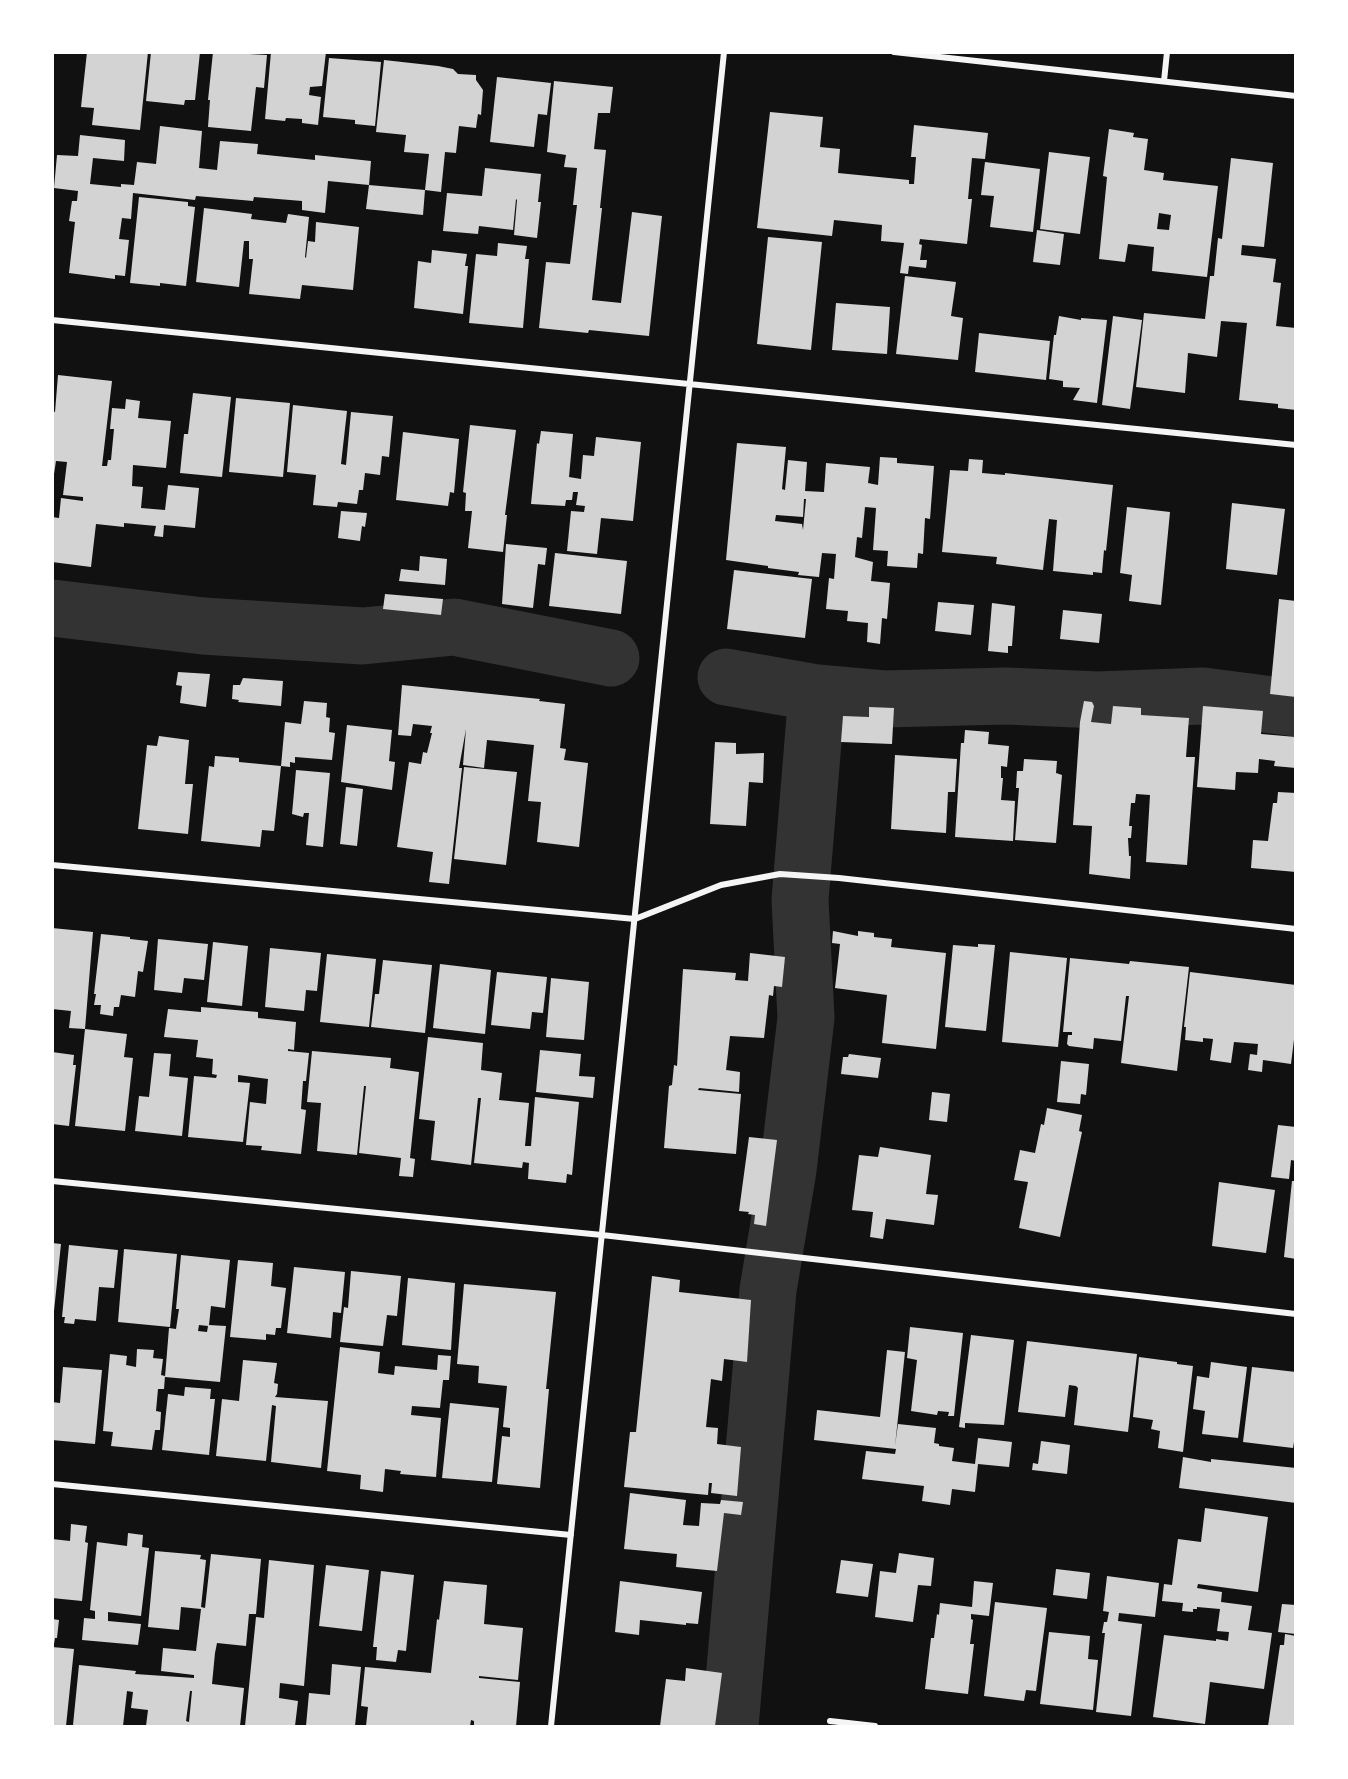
<!DOCTYPE html>
<style>
body{margin:0}
#map{position:relative;width:1348px;height:1779px;overflow:hidden;background:#111;font-family:Arial,sans-serif}
canvas{display:block}
.frame{position:absolute;inset:0;border:54px solid #fff;pointer-events:none}
</style>
<div id="map">
<canvas width="1348" height="1779"></canvas>
<div class="frame"></div>
</div>
<script>
const context = document.querySelector('canvas').getContext('2d');
context.lineJoin = 'round';
function shape(rows) {
  const path = new Path2D();
  for (const r of rows) {
    path.moveTo(r[0], r[1]);
    for (let i = 2; i < r.length; i += 2) path.lineTo(r[i], r[i + 1]);
  }
  return path;
}
function trace(path, color, width, dash) {
  context.strokeStyle = color;
  context.lineWidth = width;
  context.lineCap = dash ? 'butt' : 'round';
  context.setLineDash(dash || []);
  context.stroke(path);
}
function paint(path, color) {
  context.fillStyle = color;
  context.fill(path, 'evenodd');
}
const river = shape([
 [52,608,203,626,363,636,454,627,611,658],
 [726,677,817,693],
 [730,1726,768,1290,788,1170,806,1018,800,900,817,693,884,699,1007,696,1098,700,1203,696,1296,708]
]);
const building = shape([
 [87,52,148,52,140,130,92,125,94,108,81,107],
 [151,52,200,52,195,100,185,100,184,105,146,101],
 [213,52,267,55,264,88,256,87,251,131,208,127,210,100,208,100],
 [271,52,326,52,322,86,310,87,309,95,321,97,318,125,302,123,302,119,286,118,285,121,265,119],
 [329,58,381,62,375,126,355,124,355,120,323,117],
 [384,60,438,66,453,69,458,74,476,75,476,80,483,90,481,115,478,114,476,128,459,126,456,153,445,152,441,192,425,190,429,154,404,152,406,135,376,132],
 [497,77,551,83,547,115,538,114,534,147,490,142],
 [554,81,613,87,610,113,598,113,594,149,606,150,600,208,602,208,592,300,621,303,632,212,662,216,649,336,589,330,588,333,539,328,546,262,570,264,577,205,573,205,577,168,564,167,566,155,547,152],
 [770,112,823,117,820,147,840,149,838,173,909,180,909,184,914,184,916,157,911,157,914,125,988,133,985,159,972,158,968,199,972,199,967,244,920,239,919,244,922,245,920,260,927,260,926,268,909,266,908,274,900,273,904,243,881,241,882,225,834,220,832,236,757,228],
 [160,126,202,131,199,168,217,170,220,141,258,144,257,154,315,160,315,155,371,161,369,185,328,181,325,213,302,210,302,201,254,197,253,201,196,196,195,200,133,193,131,219,122,218,119,239,129,240,125,276,115,275,115,279,69,273,75,222,69,221,72,201,77,201,78,191,54,188,57,155,78,156,80,135,125,140,124,161,93,158,90,184,121,187,121,184,134,185,137,162,156,164],
 [1109,129,1134,133,1133,137,1148,139,1144,170,1164,173,1163,180,1218,186,1207,277,1152,271,1154,247,1128,244,1125,262,1099,259,1107,177,1103,176],
 [1159,213,1171,215,1169,230,1157,229],
 [1049,152,1090,157,1080,234,1040,229],
 [1231,158,1273,163,1264,247,1242,245,1241,255,1276,259,1273,282,1281,283,1276,326,1296,328,1296,410,1278,408,1278,404,1239,400,1247,323,1221,321,1217,357,1188,353,1185,393,1136,387,1144,313,1205,319,1210,276,1214,276,1218,238,1222,239],
 [985,162,1040,169,1033,232,990,227,994,196,981,195],
 [485,168,541,174,538,202,541,202,537,238,514,235,517,200,516,199,513,230,479,226,478,234,443,231,447,193,482,196],
 [369,185,425,190,423,215,366,209],
 [139,197,188,202,188,206,195,207,186,286,160,283,160,286,130,283],
 [204,208,252,214,251,219,286,223,288,214,309,217,305,257,306,258,308,241,315,242,316,222,359,227,353,290,302,285,300,299,249,294,253,259,249,259,249,241,244,241,239,287,196,282],
 [1037,230,1064,234,1060,265,1033,262],
 [768,237,822,242,811,350,757,344],
 [498,243,527,246,525,259,529,259,523,328,469,323,476,254,497,256],
 [432,250,467,254,465,266,468,266,463,314,414,308,418,261,431,263],
 [905,276,956,282,951,316,963,318,958,360,896,354],
 [836,303,890,307,887,354,832,350],
 [1059,316,1081,320,1081,318,1107,320,1097,403,1073,400,1080,388,1063,387,1063,381,1049,379,1054,335,1056,335],
 [1113,316,1142,320,1130,409,1102,405],
 [979,333,1050,341,1046,380,975,372],
 [58,375,112,381,102,466,107,466,108,460,111,460,114,429,110,429,112,408,125,409,126,399,140,401,138,418,171,421,166,468,133,465,132,486,143,487,141,508,165,510,168,485,199,488,195,528,164,525,163,537,154,536,156,526,124,523,124,527,96,524,91,567,52,562,52,517,59,518,61,498,83,501,83,497,63,495,67,462,56,461,54,474,52,474,52,411,55,412],
 [193,393,231,397,222,477,180,473,184,434,188,434],
 [236,398,290,403,283,477,229,472],
 [293,405,347,411,341,464,346,465,351,412,393,416,389,457,382,456,380,475,365,473,363,490,359,490,357,504,338,502,337,507,313,505,316,475,287,472],
 [470,425,516,430,505,515,507,515,503,552,468,548,472,511,465,511,466,493,463,492],
 [541,431,573,434,569,477,581,479,583,455,594,456,596,437,641,442,633,521,601,518,597,554,567,551,571,511,584,512,585,506,576,505,578,492,573,492,572,500,566,500,565,506,531,504,537,443,539,444],
 [403,432,459,439,454,493,450,492,448,506,396,500],
 [737,443,786,447,782,489,785,490,788,460,807,462,805,491,824,492,826,463,870,467,868,483,878,485,880,457,897,458,897,463,934,466,930,519,925,518,923,554,918,553,917,568,887,566,888,551,873,550,876,508,865,507,862,538,857,537,855,557,873,562,871,581,890,583,887,619,882,618,880,644,867,642,868,623,847,621,848,611,826,609,829,578,834,579,836,554,822,553,819,577,798,575,799,572,768,568,768,566,726,560],
 [804,499,806,499,803,530,802,524,775,521,776,515,803,517],
 [969,459,983,460,982,473,1005,475,1005,473,1113,485,1106,551,1104,550,1102,573,1093,572,1093,575,1053,571,1057,520,1049,519,1043,570,996,564,997,557,942,552,950,470,968,471],
 [1232,503,1285,509,1277,575,1226,569],
 [1127,507,1170,512,1161,605,1129,601,1132,575,1120,573],
 [341,511,367,513,365,527,362,526,360,541,338,538],
 [506,544,547,548,545,565,538,564,533,608,502,604],
 [555,553,627,561,621,614,549,606],
 [420,556,447,559,445,585,399,581,401,569,419,571],
 [734,570,812,579,805,638,727,629],
 [385,594,443,599,441,615,383,609],
 [1279,599,1296,601,1296,697,1270,694],
 [938,602,974,605,971,635,935,631],
 [992,603,1015,606,1012,646,1008,646,1008,653,988,651],
 [1063,610,1102,614,1099,643,1060,639],
 [178,672,210,674,206,707,180,703,182,686,176,685],
 [243,678,283,681,281,706,238,702,239,700,232,699,233,685,240,685],
 [402,685,540,699,539,701,565,704,560,748,566,749,564,760,588,763,579,847,537,842,541,802,528,801,534,745,487,740,484,768,463,765,466,729,459,768,462,768,449,884,429,882,433,852,397,847,409,762,421,764,423,752,427,753,432,733,430,733,432,726,413,724,411,736,398,735],
 [304,701,327,703,326,717,330,718,329,732,335,733,332,760,295,757,295,763,290,762,290,767,281,766,274,831,262,830,260,847,201,841,209,766,214,767,215,756,239,758,239,762,281,766,285,722,301,724],
 [1084,701,1092,702,1094,706,1091,722,1111,724,1113,706,1141,708,1141,715,1189,718,1186,757,1195,757,1187,865,1146,862,1150,795,1136,794,1135,803,1131,803,1129,826,1132,826,1131,838,1128,838,1129,856,1131,856,1130,879,1089,874,1092,826,1073,825,1080,722],
 [1203,706,1263,711,1261,734,1296,737,1296,768,1274,766,1275,761,1259,759,1258,773,1236,772,1235,790,1197,787],
 [869,707,894,708,892,744,841,742,843,716,869,717],
 [347,725,392,730,389,761,395,762,392,790,341,782],
 [965,730,989,732,988,744,1009,746,1007,767,1001,766,1001,778,1003,778,1001,800,1015,801,1013,841,955,837,961,743,964,743],
 [159,736,189,740,185,784,193,784,188,834,138,829,147,745,157,746],
 [715,742,736,743,736,754,764,753,763,783,749,782,746,826,710,824],
 [895,755,957,759,955,792,948,792,946,833,891,829],
 [1024,759,1057,761,1056,773,1062,775,1056,843,1015,840,1019,788,1016,788,1017,771,1023,771],
 [464,767,517,772,506,865,454,859],
 [296,770,330,773,323,847,306,845,309,813,304,813,303,817,292,814],
 [346,787,363,789,357,846,340,844],
 [1278,792,1296,793,1296,872,1251,868,1253,840,1268,841,1273,803,1277,803],
 [52,928,93,932,85,1029,69,1028,71,1011,52,1009],
 [833,931,858,936,858,931,874,933,874,937,892,939,891,947,946,953,936,1049,882,1043,887,995,835,988,840,944,832,943],
 [101,934,130,937,130,939,148,941,143,972,138,971,135,997,121,995,119,1007,114,1007,113,1016,100,1014,101,1005,94,1005,96,994,94,994],
 [158,939,208,944,204,980,184,978,182,993,154,990],
 [213,942,248,946,242,1006,207,1002],
 [978,944,995,945,986,1031,945,1027,953,945,978,947],
 [270,948,321,953,317,991,306,990,304,1011,265,1007],
 [1010,952,1067,958,1058,1047,1002,1042],
 [750,953,785,957,782,987,774,986,773,996,769,995,764,1038,730,1036,726,1070,740,1072,739,1092,699,1088,698,1090,741,1094,736,1154,664,1148,669,1086,672,1085,674,1065,677,1066,683,969,736,973,735,980,748,981],
 [327,954,376,959,369,1027,320,1022],
 [1070,958,1129,964,1130,961,1189,967,1177,1071,1121,1063,1129,996,1126,996,1121,1041,1094,1038,1093,1049,1069,1046,1067,1044,1068,1035,1072,1035,1072,1032,1063,1032],
 [383,960,432,965,425,1033,371,1027,375,994,379,994],
 [440,964,491,970,485,1034,433,1028],
 [497,972,547,977,543,1013,532,1012,530,1029,491,1025],
 [1190,972,1296,985,1296,1023,1291,1064,1263,1060,1262,1072,1248,1070,1250,1054,1257,1055,1258,1044,1234,1042,1231,1063,1210,1060,1213,1039,1203,1038,1203,1042,1185,1040,1186,1027,1184,1027],
 [551,978,589,982,584,1040,546,1037],
 [201,1007,258,1012,258,1018,296,1022,294,1050,288,1049,288,1051,309,1053,306,1081,303,1081,301,1109,306,1110,301,1154,261,1150,262,1146,246,1145,250,1102,266,1104,268,1079,238,1075,238,1082,250,1083,243,1142,188,1137,194,1076,216,1078,217,1075,212,1074,213,1059,196,1057,198,1040,164,1037,168,1009,201,1012],
 [85,1029,127,1034,124,1057,133,1058,125,1131,75,1126],
 [428,1037,483,1043,481,1070,502,1073,499,1100,529,1103,525,1146,531,1146,535,1097,579,1102,572,1175,567,1174,566,1183,528,1179,529,1163,523,1162,522,1168,474,1163,481,1098,478,1098,471,1165,431,1160,435,1121,419,1119],
 [540,1050,581,1054,579,1076,595,1077,593,1098,536,1092],
 [312,1051,391,1058,390,1068,419,1072,410,1158,415,1159,413,1177,399,1176,401,1158,359,1153,366,1086,364,1086,357,1155,317,1151,321,1103,307,1102],
 [52,1052,74,1055,73,1065,76,1065,69,1126,52,1124],
 [154,1053,171,1054,169,1076,188,1078,182,1136,135,1131,139,1096,149,1097],
 [849,1054,881,1058,878,1078,841,1074,843,1057,848,1057],
 [1061,1061,1089,1064,1086,1095,1081,1094,1080,1104,1057,1102],
 [932,1092,950,1094,947,1122,929,1120],
 [1047,1108,1082,1115,1079,1131,1082,1132,1060,1237,1019,1228,1028,1182,1014,1180,1020,1150,1035,1153,1041,1124,1044,1125],
 [1278,1125,1296,1127,1296,1161,1291,1160,1289,1179,1271,1177],
 [749,1137,777,1140,766,1226,754,1224,755,1215,748,1214,749,1212,739,1211],
 [880,1147,931,1155,926,1194,938,1195,934,1225,886,1219,883,1239,870,1237,873,1212,852,1210,859,1155,878,1157],
 [1292,1181,1296,1181,1296,1259,1284,1257],
 [1219,1182,1275,1190,1266,1253,1212,1246],
 [52,1243,61,1244,54,1311,52,1310],
 [69,1245,118,1250,114,1288,99,1287,96,1321,75,1319,74,1324,64,1323,65,1317,62,1317],
 [124,1249,177,1254,170,1327,118,1322],
 [181,1255,230,1260,225,1308,211,1306,209,1325,226,1326,220,1382,165,1377,169,1328,176,1329,179,1309,176,1309],
 [199,1325,208,1326,207,1332,198,1331],
 [238,1260,273,1263,271,1286,286,1288,281,1328,276,1328,275,1335,266,1334,266,1340,230,1337],
 [294,1267,345,1272,341,1313,333,1312,331,1338,287,1333],
 [351,1271,401,1276,397,1316,387,1315,383,1346,340,1342,344,1307,348,1308],
 [652,1276,680,1280,679,1292,751,1300,747,1362,724,1359,722,1381,711,1379,706,1427,718,1428,717,1444,741,1447,737,1496,711,1493,712,1483,709,1483,708,1495,624,1487,630,1432,636,1432],
 [408,1278,455,1283,451,1350,402,1345],
 [464,1284,556,1292,546,1389,549,1389,540,1488,497,1484,502,1436,510,1437,510,1428,503,1427,507,1386,478,1383,479,1366,457,1364],
 [910,1327,963,1333,954,1416,948,1416,949,1412,938,1411,937,1415,911,1411,917,1360,907,1358],
 [971,1335,1014,1340,1004,1425,965,1423,965,1428,959,1427],
 [1027,1341,1137,1354,1128,1432,1074,1425,1078,1388,1076,1386,1069,1385,1065,1417,1018,1412],
 [340,1347,380,1352,378,1373,394,1375,395,1366,437,1370,438,1355,451,1356,449,1380,443,1380,440,1408,412,1406,411,1415,441,1418,436,1477,400,1474,401,1471,385,1469,383,1492,360,1489,361,1475,327,1471],
 [137,1349,154,1350,153,1358,163,1359,161,1375,165,1376,164,1389,158,1389,156,1411,161,1412,160,1430,155,1430,152,1450,111,1446,113,1432,103,1431,110,1354,127,1356,126,1365,136,1367],
 [887,1350,905,1352,895,1446,898,1424,936,1428,934,1443,939,1444,939,1446,954,1448,952,1461,975,1464,978,1438,1012,1442,1009,1467,978,1464,975,1492,952,1489,950,1505,922,1501,924,1486,862,1479,866,1451,895,1454,896,1449,814,1440,817,1410,880,1417],
 [1139,1357,1177,1362,1177,1364,1193,1366,1183,1452,1158,1448,1160,1431,1151,1429,1153,1420,1133,1417],
 [243,1360,277,1363,274,1383,278,1384,277,1394,275,1397,328,1401,321,1468,271,1462,276,1406,272,1405,266,1461,216,1456,222,1399,239,1401],
 [1211,1362,1247,1367,1238,1438,1202,1434,1205,1411,1193,1409,1197,1376,1209,1378],
 [63,1367,102,1370,95,1444,52,1440,52,1402,60,1403],
 [1252,1367,1296,1372,1296,1430,1293,1448,1243,1442],
 [185,1387,211,1389,210,1399,215,1399,209,1455,162,1450,168,1394,184,1396],
 [450,1403,499,1408,492,1482,442,1478],
 [1041,1441,1070,1445,1067,1474,1032,1470,1033,1463,1038,1464],
 [1183,1457,1211,1462,1211,1459,1296,1468,1296,1503,1179,1488],
 [630,1493,686,1500,683,1525,699,1526,701,1503,720,1504,721,1500,743,1502,741,1515,724,1513,717,1571,676,1567,677,1554,624,1549],
 [1205,1508,1268,1517,1258,1592,1198,1584,1197,1588,1222,1592,1221,1602,1252,1606,1248,1630,1272,1633,1264,1689,1210,1682,1205,1724,1153,1717,1164,1635,1216,1641,1216,1639,1228,1641,1229,1632,1217,1631,1220,1609,1197,1607,1197,1609,1193,1609,1193,1612,1182,1611,1183,1603,1162,1601,1164,1584,1172,1585,1178,1539,1201,1542],
 [71,1524,87,1526,85,1542,88,1543,82,1601,52,1598,52,1539,70,1541],
 [128,1533,143,1535,142,1547,149,1548,141,1616,108,1612,108,1621,141,1624,138,1645,82,1640,84,1618,95,1619,95,1611,90,1610,97,1542,127,1546],
 [155,1551,201,1555,200,1559,206,1560,201,1607,205,1608,211,1554,261,1559,256,1614,249,1614,246,1646,217,1643,215,1653,212,1684,244,1688,240,1726,146,1726,148,1710,131,1708,133,1692,127,1691,123,1726,74,1726,73,1725,79,1665,136,1671,135,1674,194,1678,194,1675,161,1671,163,1648,196,1651,201,1609,181,1607,179,1630,148,1627],
 [190,1691,192,1691,189,1722,186,1721],
 [899,1553,934,1558,931,1586,918,1585,913,1622,875,1617,880,1571,896,1573],
 [269,1560,314,1565,304,1686,280,1683,279,1698,298,1701,295,1726,245,1726,256,1617,264,1618],
 [841,1560,873,1564,868,1597,836,1593],
 [326,1565,369,1570,362,1631,319,1626],
 [1056,1569,1090,1573,1087,1599,1053,1595],
 [381,1571,414,1575,406,1651,398,1650,396,1662,376,1660,377,1647,373,1647],
 [1107,1576,1159,1583,1155,1617,1119,1613,1118,1621,1142,1624,1131,1716,1096,1712,1105,1633,1102,1633,1104,1622,1107,1622,1109,1612,1103,1611],
 [444,1581,487,1585,484,1624,523,1628,518,1680,479,1676,479,1678,520,1682,516,1726,474,1726,474,1721,471,1720,470,1726,366,1726,368,1707,361,1706,365,1667,431,1673,437,1619,439,1620],
 [620,1581,702,1592,698,1624,686,1623,686,1625,640,1620,639,1635,615,1632],
 [974,1581,993,1583,989,1616,971,1614,971,1619,973,1620,970,1644,974,1644,968,1694,925,1689,931,1638,934,1638,937,1614,939,1615,940,1603,972,1607],
 [995,1602,1047,1608,1036,1691,1026,1690,1024,1701,984,1696],
 [1282,1604,1296,1605,1296,1634,1278,1632],
 [52,1619,59,1620,57,1638,55,1638,54,1644,52,1644],
 [1049,1632,1090,1636,1088,1659,1098,1660,1093,1710,1040,1704],
 [1285,1634,1296,1636,1296,1726,1268,1726,1280,1645,1284,1645],
 [52,1647,74,1649,66,1726,52,1726],
 [332,1664,361,1667,355,1726,306,1726,309,1693,330,1695],
 [686,1668,722,1673,715,1726,660,1726,666,1679,685,1681]
]);
const minor = shape([
 [894,52,1296,96],
 [1164,81,1167,52],
 [52,320,1296,445],
 [52,865,635,919,721,885,780,874,839,878,1296,929],
 [52,1181,602,1235,1296,1314],
 [52,1484,571,1535],
 [830,1721,875,1726],
 [551,1726,724,52]
]);
trace(river, '#333', 57);
paint(building, '#d3d3d3');
trace(minor, '#f5f5f5', 6);
</script>
